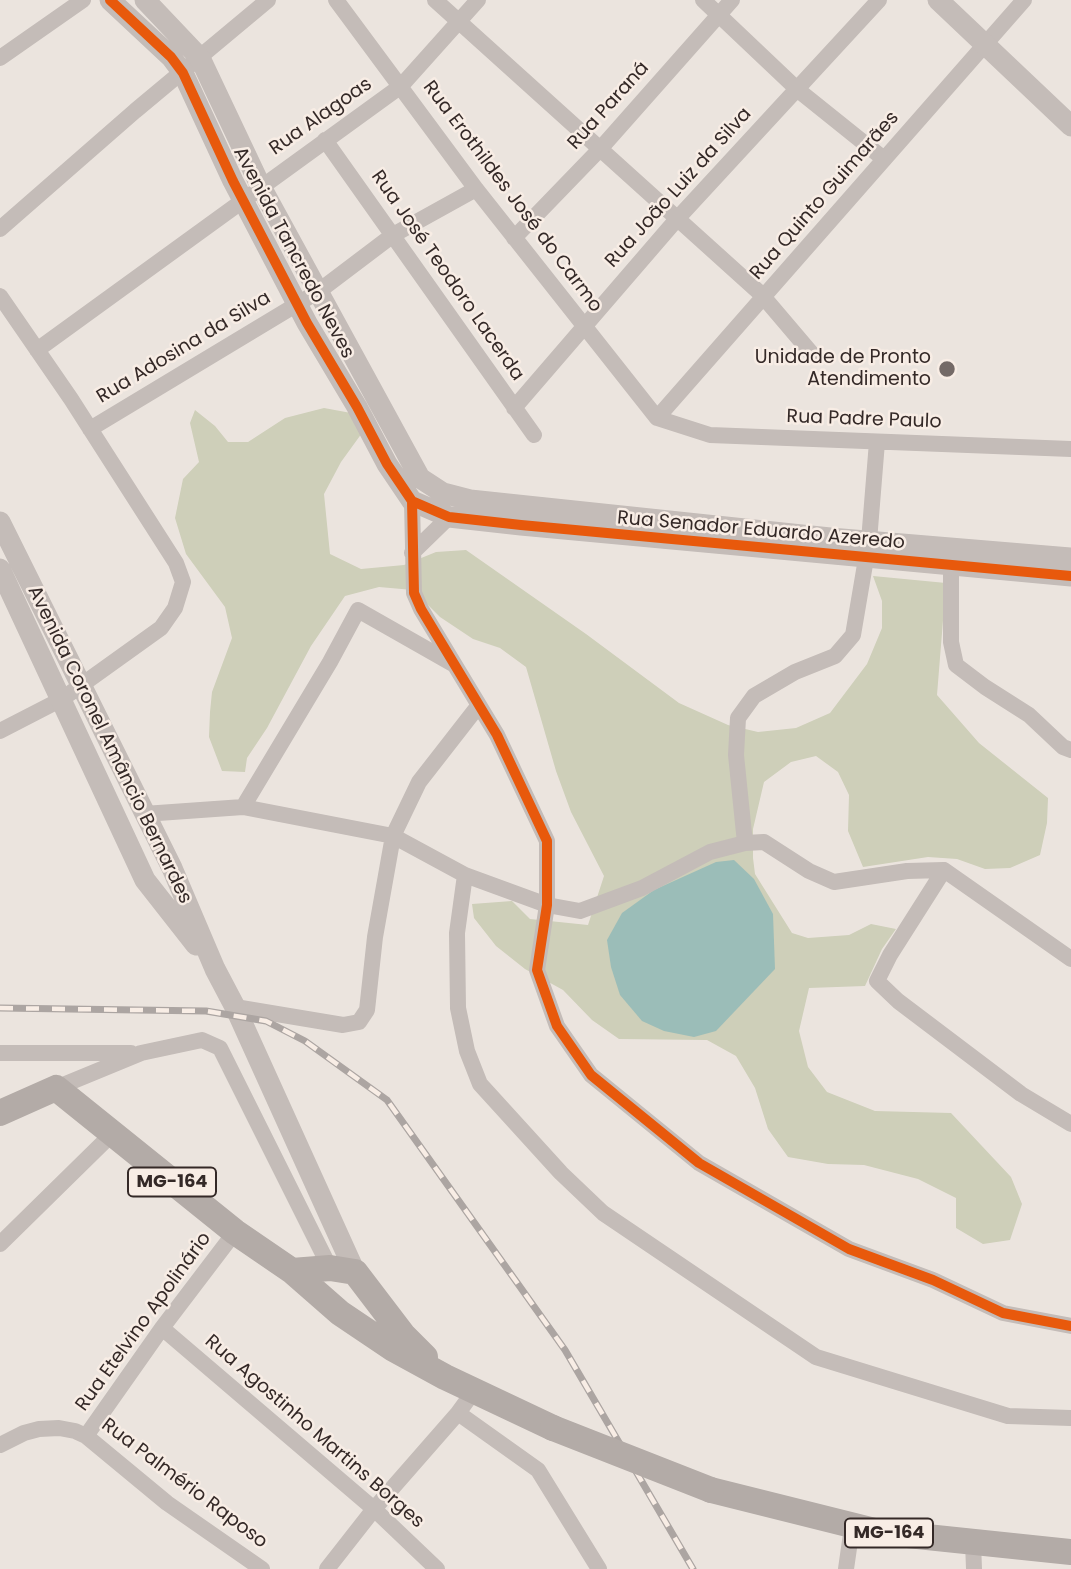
<!DOCTYPE html>
<meta charset="utf-8">
<style>
body{margin:0}
canvas{display:block;background:#ebe4de}
</style>
<canvas width="1071" height="1569"></canvas>
<script>
const context = document.querySelector('canvas').getContext('2d');
context.lineJoin = 'round';
function paint(path, color) {
  context.fillStyle = color;
  context.fill(path, 'evenodd');
}
function shape(rows) {
  const path = new Path2D();
  for (const r of rows) {
    path.moveTo(r[0], r[1]);
    for (let i = 2; i < r.length; i += 2) path.lineTo(r[i], r[i + 1]);
  }
  return path;
}
function trace(path, color, width, dash) {
  context.strokeStyle = color;
  context.lineWidth = width;
  context.lineCap = dash ? 'butt' : 'round';
  context.setLineDash(dash || []);
  context.stroke(path);
}
function label(font, color, halo, rows, align = 'center') {
  context.font = font + ' Poppins,sans-serif';
  context.lineWidth = 5;
  context.setLineDash([]);
  context.textBaseline = 'middle';
  context.strokeStyle = halo;
  context.fillStyle = color;
  for (const [text, x, y, turn = 0] of rows) {
    context.save();
    context.translate(x, y);
    context.rotate((+turn || 0) * Math.PI / 180);
    context.textAlign = isNaN(turn) ? turn : align;
    if (halo) context.strokeText(text, 0, 0);
    context.fillText(text, 0, 0);
    context.restore();
  }
}
const green = shape([
 [324,408,351,413,362,433,341,462,324,494,330,554,361,569,404,565,436,552,466,550,586,634,679,703,728,725,758,732,796,728,830,713,867,664,882,628,882,601,873,576,946,583,937,695,979,743,1048,798,1047,823,1040,855,1010,868,985,869,957,859,928,857,863,867,848,831,849,795,838,772,816,756,791,762,764,782,753,829,753,858,755,874,792,933,808,938,849,935,871,924,896,929,882,949,865,986,809,988,799,1031,808,1067,827,1092,875,1111,951,1113,1011,1177,1022,1204,1010,1240,983,1244,956,1228,956,1198,918,1179,864,1165,828,1164,788,1157,768,1129,755,1088,736,1056,707,1040,619,1039,592,1020,563,990,525,969,496,946,474,918,472,904,512,901,530,919,588,925,604,876,571,812,556,771,526,667,500,648,473,639,440,617,413,590,379,587,345,596,311,646,267,728,247,758,245,772,222,771,209,737,210,712,212,692,232,638,225,607,186,554,175,518,183,479,199,462,190,423,195,410,215,426,228,442,248,442,285,418]
]);
const water = shape([
 [734,860,754,879,773,914,775,969,716,1031,694,1037,664,1031,642,1021,620,995,611,967,607,940,622,913,654,890,716,862]
]);
const minor = shape([
 [336,0,476,189,657,418],
 [435,0,761,294,812,354],
 [703,0,798,90,884,159],
 [0,58,83,0],
 [325,140,534,435],
 [0,229,135,111,268,0],
 [514,238,601,148,732,0],
 [0,296,71,399,176,563,183,582,175,608,161,628,62,699,0,731],
 [37,350,401,86,478,0],
 [514,408,677,219,879,0],
 [657,418,1024,0],
 [657,418,710,435,1071,449],
 [90,429,319,291,393,235,476,189],
 [412,501,414,593,421,609,497,735,547,841,547,905,537,970,557,1026,591,1075,699,1163,849,1249,933,1280,1003,1313,1071,1326],
 [412,553,449,517],
 [951,565,951,642,956,665,985,687,1029,715,1063,747,1071,750],
 [243,807,330,662,358,610,453,664],
 [144,814,243,807,393,836,465,875,547,905,580,911,642,888,710,852,745,843,736,755,738,718,754,696,795,672,835,656,853,635,869,541,877,442],
 [745,843,764,842,809,871,834,882,907,871,944,870,1071,959],
 [944,870,890,955,877,981,898,1001,1021,1094,1071,1124],
 [465,875,457,933,458,1008,467,1051,480,1084,561,1173,603,1213,816,1357,1008,1416,1071,1418],
 [235,1007,343,1025,359,1022,367,1010,375,937,393,836,419,782,479,705],
 [0,1053,131,1053],
 [56,1088,141,1053,202,1040,220,1048,330,1268],
 [0,1244,112,1134],
 [162,1328,374,1509,437,1569],
 [458,1413,538,1470,599,1569],
 [86,1436,162,1328,235,1232],
 [0,1445,24,1433,39,1429,59,1428,75,1431,86,1436,167,1503,262,1569],
 [973,1542,974,1569],
 [327,1569,374,1509,458,1413,474,1391],
 [846,1569,852,1527]
]);
const tertiary = shape([
 [110,0,171,57,183,73,233,181,307,323,357,407,387,464,412,501,449,517,521,525,1071,576],
 [145,0,200,58,261,187,420,478,443,493,470,500,830,538,1071,558],
 [938,0,1071,126],
 [0,522,172,868,215,969,235,1007,355,1272],
 [0,569,145,880,196,945]
]);
const primary = shape([
 [0,1113,56,1088,235,1232,292,1271,340,1313,392,1348,445,1377,553,1428],
 [292,1271,330,1268,355,1272,403,1335,425,1357],
 [711,1490,879,1532,1071,1552]
]);
const rail = shape([
 [0,1008,206,1011,266,1021,305,1041,387,1100,565,1350,693,1569]
]);
const primaryBridge = shape([
 [553,1428,711,1490]
]);
const cycleway = shape([
 [110,0,171,57,183,73,233,181,307,323,357,407,387,464,412,501,449,517,521,525,1071,576],
 [412,501,414,593,421,609,497,735,547,841,547,905,537,970,557,1026,591,1075,699,1163,849,1249,933,1280,1003,1313,1071,1326]
]);
const markers = [
 [947,369,9,"#746a67"]
];
const shields = [
 [172,1182,88],
 [889,1533,88]
];
const shieldNames = [
 ["MG-164",172,1182],
 ["MG-164",889,1533]
];
const streetNames = [
 ["Rua Paraná",609,106,-48],
 ["Rua Alagoas",321,117,-35],
 ["Rua João Luiz da Silva",679,188,-48],
 ["Rua Quinto Guimarães",825,196,-49],
 ["Rua Erothildes José do Carmo",512,197,53],
 ["Avenida Tancredo Neves",293,253,62],
 ["Rua José Teodoro Lacerda",447,276,55],
 ["Rua Adosina da Silva",184,348,-31],
 ["Rua Padre Paulo",864,420,2],
 ["Rua Senador Eduardo Azeredo",761,531,5],
 ["Avenida Coronel Amâncio Bernardes",109,745,64],
 ["Rua Etelvino Apolinário",144,1322,-54],
 ["Rua Agostinho Martins Borges",314,1432,41],
 ["Rua Palmério Raposo",184,1484,37]
];
const poiNames = [
 ["Unidade de Pronto",931,358],
 ["Atendimento",931,380]
];
paint(green, '#cecfb9');
paint(water, '#9bbdb8');
trace(minor, '#c4bcb8', 16);
trace(tertiary, '#c4bcb8', 21);
trace(primary, '#b3aba7', 26);
trace(rail, '#aca5a2', 7);
trace(rail, '#f8ede5', 4.5, [13]);
trace(primaryBridge, '#b3aba7', 26);
trace(cycleway, '#e8590c', 10);
for (const [x, y, r, color] of markers) {
  const dot = new Path2D();
  dot.arc(x, y, r, 0, 2 * Math.PI);
  context.fillStyle = color;
  context.fill(dot);
  trace(dot, '#f8ede5', 2.5);
}
for (const [x, y, w] of shields) {
  const box = new Path2D();
  box.roundRect(x - w / 2, y - 14.5, w, 29, 5);
  context.fillStyle = '#f8ede5';
  context.fill(box);
  trace(box, '#342927', 2);
}
label('bold 18px', '#342927', null, shieldNames);
label('19px', '#342927', '#f8ede5', streetNames);
label('19px', '#342927', '#f8ede5', poiNames, 'right');
</script>
